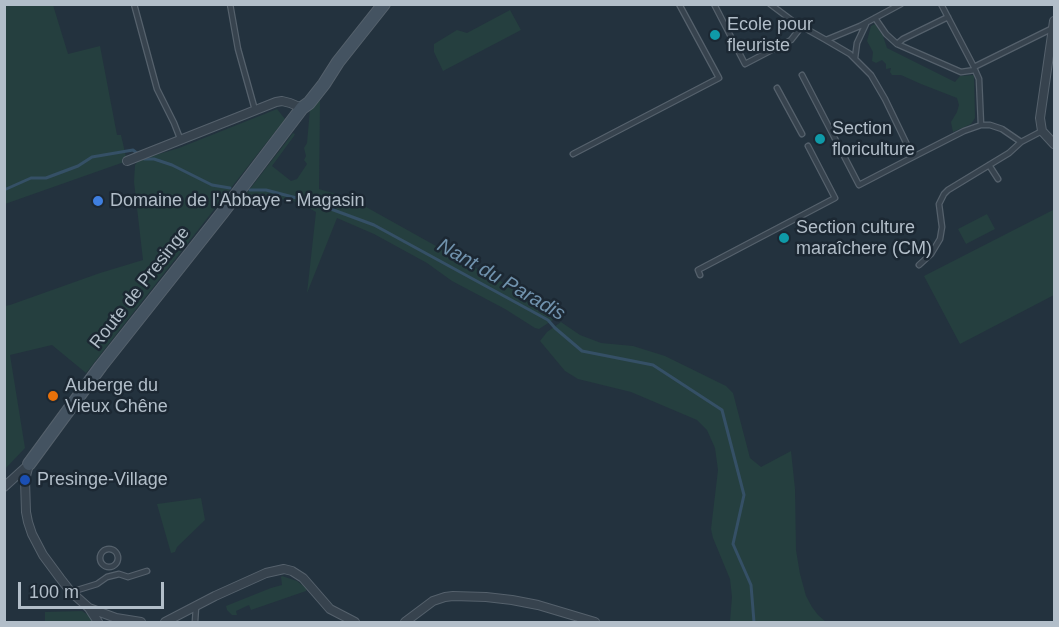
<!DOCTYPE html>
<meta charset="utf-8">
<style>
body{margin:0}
#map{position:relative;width:1059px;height:627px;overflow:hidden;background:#23323e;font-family:Helvetica,sans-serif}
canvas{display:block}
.frame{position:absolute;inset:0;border:6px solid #b2bec9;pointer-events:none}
.scale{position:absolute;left:18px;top:582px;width:146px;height:27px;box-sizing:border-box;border:3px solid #b2bec9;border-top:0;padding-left:8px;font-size:18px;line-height:21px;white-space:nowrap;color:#b2bec9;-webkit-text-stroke:4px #1c2833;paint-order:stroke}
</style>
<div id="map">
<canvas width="1059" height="627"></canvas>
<div class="frame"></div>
<div class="scale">100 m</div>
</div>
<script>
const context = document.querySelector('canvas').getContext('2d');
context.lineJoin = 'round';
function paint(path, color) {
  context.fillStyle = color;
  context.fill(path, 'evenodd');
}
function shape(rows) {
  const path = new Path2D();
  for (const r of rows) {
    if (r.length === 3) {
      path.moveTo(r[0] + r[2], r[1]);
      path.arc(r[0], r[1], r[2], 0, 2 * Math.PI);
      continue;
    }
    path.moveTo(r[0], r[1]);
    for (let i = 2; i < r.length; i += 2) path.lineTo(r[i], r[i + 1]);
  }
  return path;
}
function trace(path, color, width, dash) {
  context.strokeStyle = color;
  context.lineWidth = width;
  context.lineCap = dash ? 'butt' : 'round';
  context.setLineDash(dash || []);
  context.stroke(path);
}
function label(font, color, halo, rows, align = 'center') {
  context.font = font + ' Helvetica,sans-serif';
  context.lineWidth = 5;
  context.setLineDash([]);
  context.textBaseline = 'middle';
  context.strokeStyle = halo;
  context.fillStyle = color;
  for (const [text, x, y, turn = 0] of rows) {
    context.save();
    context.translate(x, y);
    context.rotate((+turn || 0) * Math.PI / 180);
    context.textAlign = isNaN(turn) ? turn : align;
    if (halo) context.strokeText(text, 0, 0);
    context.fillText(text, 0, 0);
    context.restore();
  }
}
const green = shape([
 [4,5,53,5,68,54,100,46,117,135,121,135,127,161,5,204],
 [510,10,521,30,443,71,434,52,434,44,457,30,467,33],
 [875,24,883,36,887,48,955,82,960,76,974,75,975,118,971,124,953,132,951,122,957,112,959,105,957,98,921,84,901,75,892,75,890,72,891,68,886,69,886,64,882,60,876,63,872,61,873,52,867,41,871,26],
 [320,100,319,189,350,198,470,265,555,310,556,318,539,329,535,328,505,309,452,281,427,263,374,234,337,218,307,293,316,212,307,207,293,201,246,194,293,133,295,134,294,136,272,166,291,181,297,179,307,164,304,160,306,156,304,148,307,143,310,109],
 [277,109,285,119,86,373,52,345,10,355,25,448,5,469,5,306,10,305,100,273,143,260,134,182,135,165,139,160,179,148],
 [1053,210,1054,213,1054,295,960,344,924,276],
 [987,214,995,229,966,244,958,229],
 [561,322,580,335,601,343,633,346,665,356,726,386,733,393,750,458,761,467,791,451,795,489,796,550,800,574,806,596,812,607,818,615,826,622,730,622,732,597,730,579,713,538,711,529,718,470,715,448,707,430,697,420,631,392,578,379,565,371,540,341,547,332],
 [201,498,205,520,177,547,175,552,171,553,157,504],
 [282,576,297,581,306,588,306,591,251,610,249,605,236,611,237,615,232,615,227,610,226,606,271,588,282,585,281,577],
 [82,611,88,615,95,622,45,622,45,612]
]);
const stream = shape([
 [143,158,144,159,154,159,172,165,212,185,230,188],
 [4,190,31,178,46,178,78,166,92,157,133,150,138,154],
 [250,190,266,190,312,202,374,225,548,320,555,328,582,351,653,365,722,410,744,495,733,544,751,585,754,622]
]);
const lane = shape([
 [134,4,157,89,174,123,181,141],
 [230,4,238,49,255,110],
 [714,4,745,64,791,40,802,26],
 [770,4,794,22,826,40,860,26,901,4],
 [941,4,974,67,1053,28],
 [875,18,886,34,897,44,961,72,975,70],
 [826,40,850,54,871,75,885,99,913,157,964,131,981,125,990,125,1002,129,1021,142,1042,131],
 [897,44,903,39,948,17],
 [855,58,857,43,866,24],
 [975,70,979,79,981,125],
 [802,75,859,185,913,157],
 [777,88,802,134],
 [573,154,719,78,679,4],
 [989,165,998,179],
 [919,265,931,254,940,239,942,227,939,204,944,194,948,190,1009,153,1021,142],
 [700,275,698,270,835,198,808,146],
 [109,558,9],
 [71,592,97,584,107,577,119,574,128,577,147,571],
 [195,622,196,607]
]);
const street = shape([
 [1054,21,1040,118,1042,131,1054,144],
 [127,161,276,102,282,101,290,103,302,108],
 [29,464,25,480,26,512,28,522,32,534,43,555,60,578,71,592,89,608,116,618,141,622],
 [4,487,26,467],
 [89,608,98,622],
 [165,622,215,596,266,573,284,569,292,571,303,578,330,609,355,622],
 [405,622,433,601,445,597,453,596,486,597,512,600,538,605,595,622]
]);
const secondary = shape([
 [29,464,101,366,223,212,302,108,309,103,324,84,338,62,384,4]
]);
const markers = [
 [715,35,6,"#0f9aa8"],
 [820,139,6,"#0f9aa8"],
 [98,201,6,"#3f7fe0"],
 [784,238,6,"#0f9aa8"],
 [53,396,6,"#e8710a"],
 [25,480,6,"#1a4fb4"]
];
const poiNames = [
 ["Ecole pour",727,25],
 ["fleuriste",727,46],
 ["Section",832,129],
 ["floriculture",832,150],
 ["Domaine de l'Abbaye - Magasin",110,201],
 ["Section culture",796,228],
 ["maraîchere (CM)",796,249],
 ["Auberge du",65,386],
 ["Vieux Chêne",65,407],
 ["Presinge-Village",37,480]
];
const streetNames = [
 ["Route de Presinge",140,288,-52]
];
const waterNames = [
 ["Nant du Paradis",501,280,30]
];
paint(green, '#253f3f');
trace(stream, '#355066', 3);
trace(lane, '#55616c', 7);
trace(street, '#55616c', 10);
trace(secondary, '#55616c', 14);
trace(lane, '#37434e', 4.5);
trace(street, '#37434e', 8);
trace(secondary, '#445361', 12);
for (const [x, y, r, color] of markers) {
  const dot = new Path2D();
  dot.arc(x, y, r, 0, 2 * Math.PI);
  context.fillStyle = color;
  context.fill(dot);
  trace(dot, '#1c2833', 2);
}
label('18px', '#b2bec9', '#1c2833', poiNames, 'left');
label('18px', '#b2bec9', '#1c2833', streetNames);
label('italic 20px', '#7193ae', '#1c2833', waterNames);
</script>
